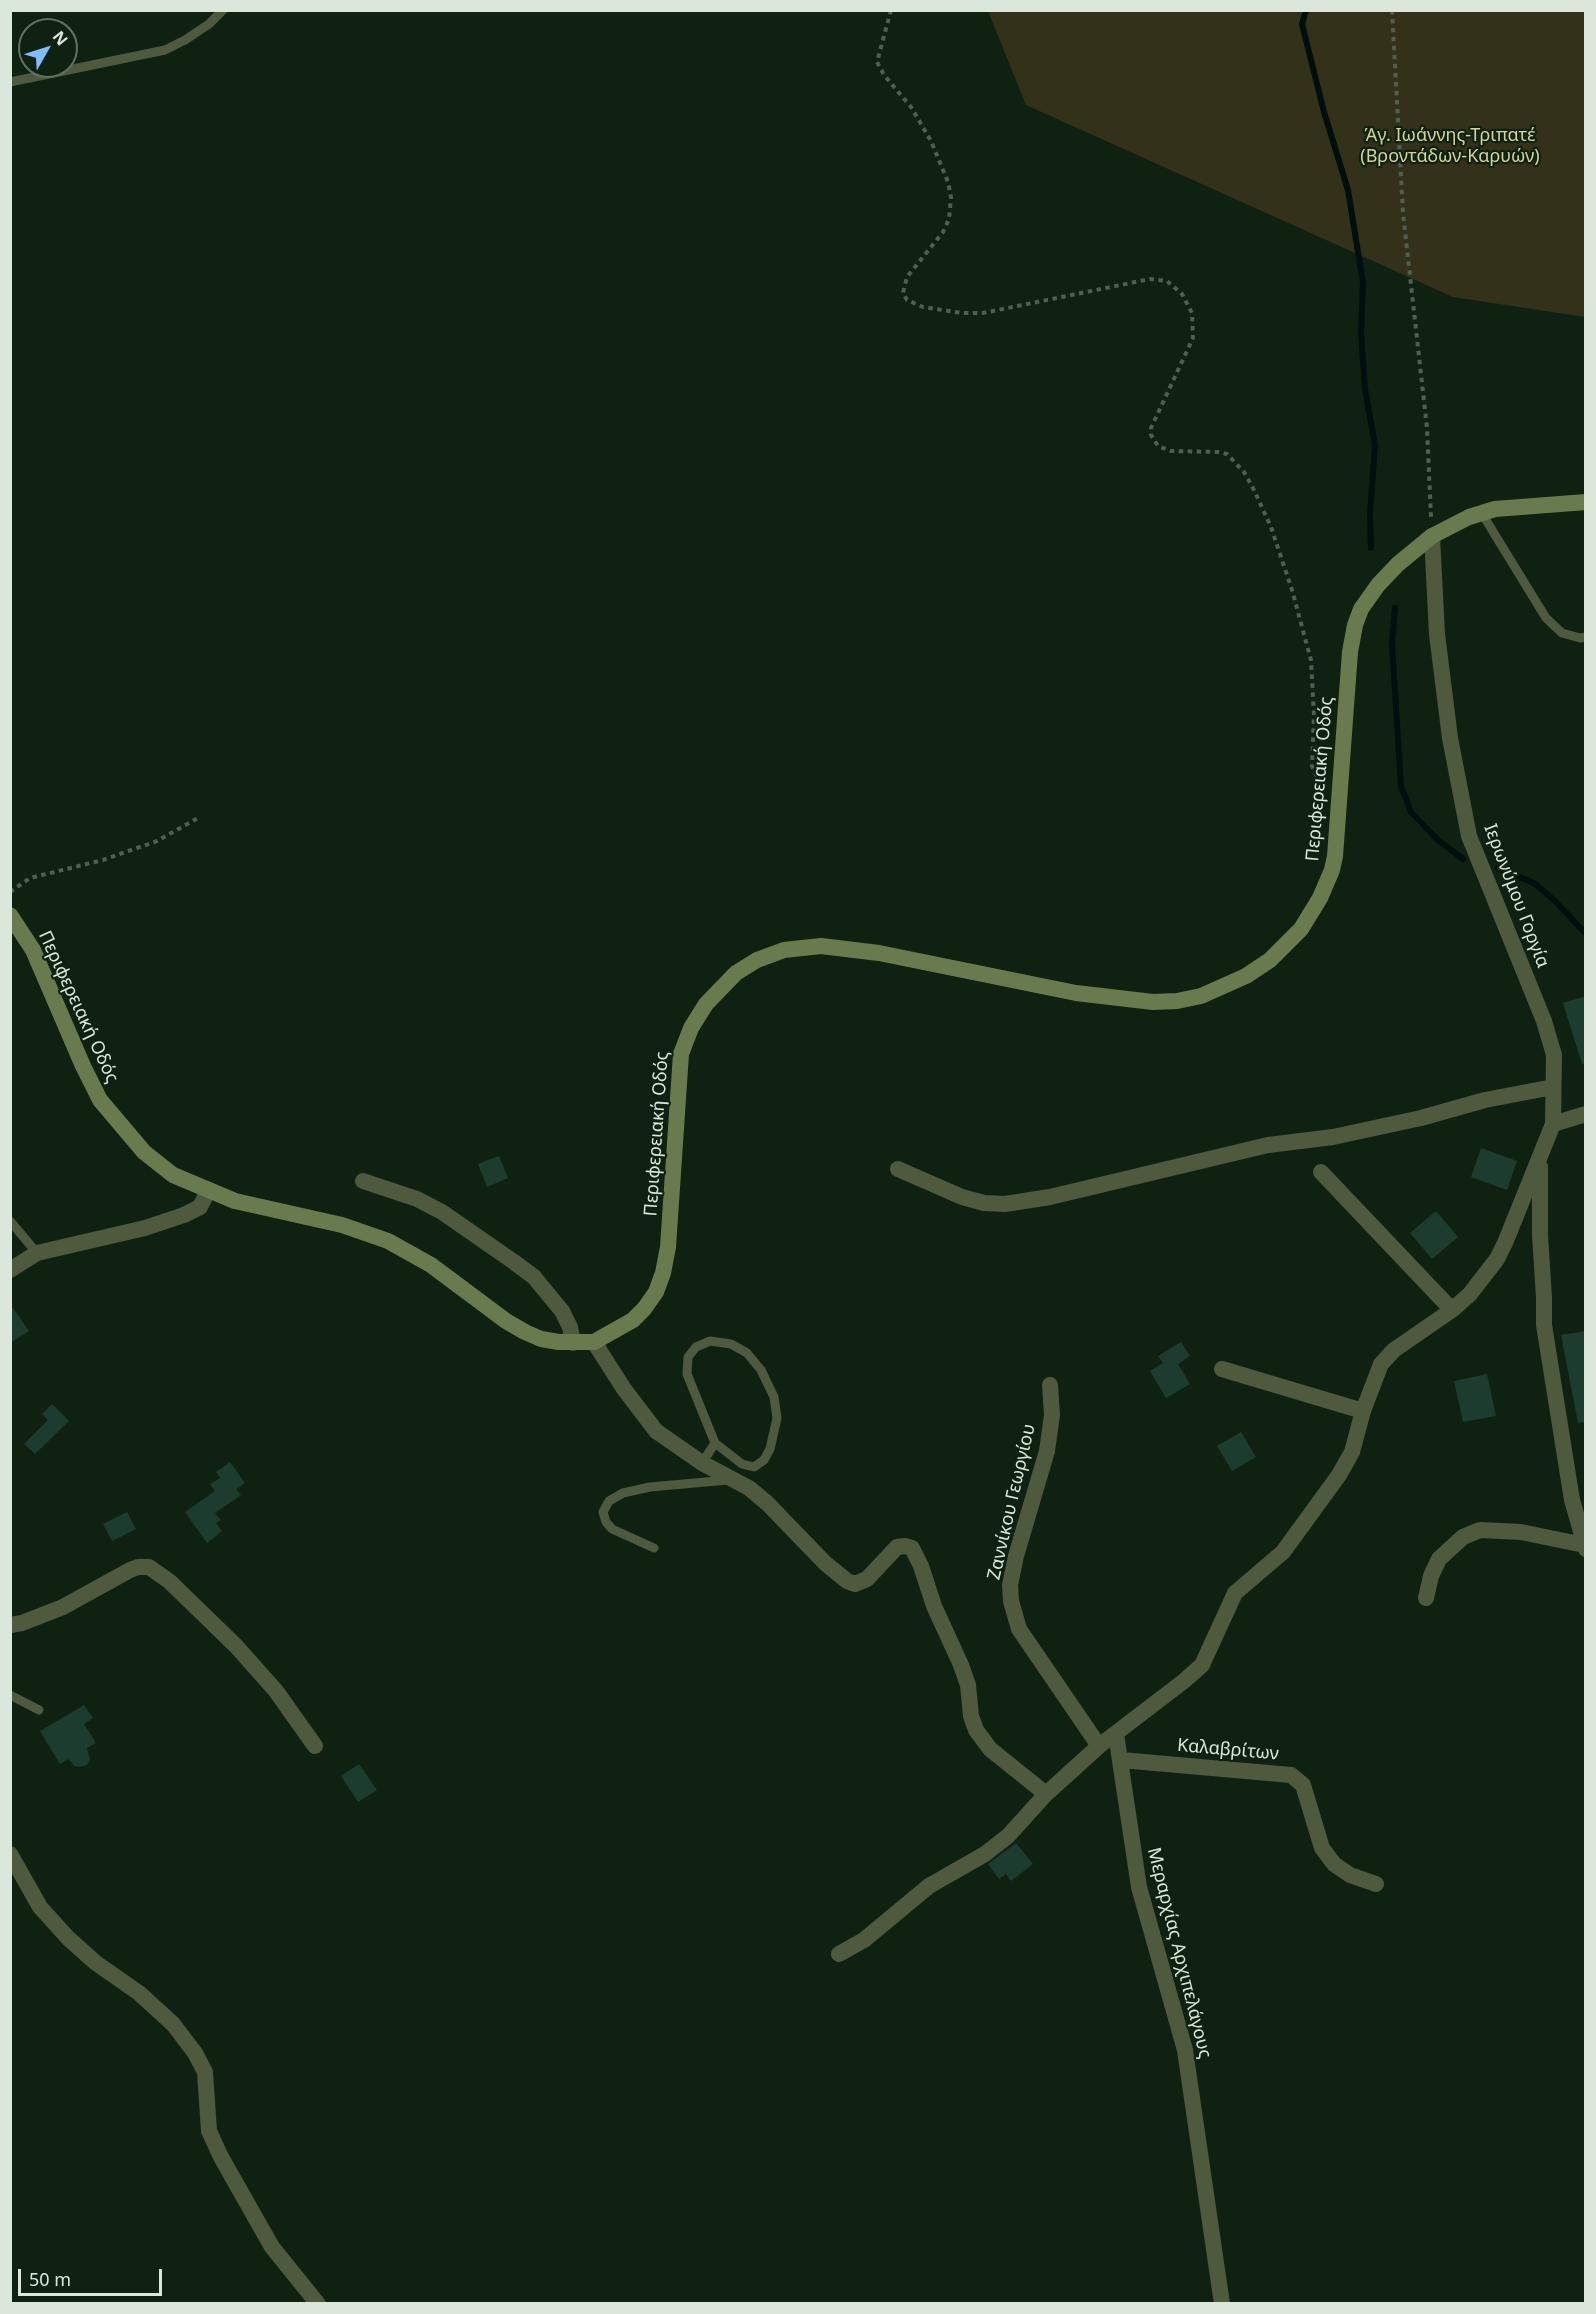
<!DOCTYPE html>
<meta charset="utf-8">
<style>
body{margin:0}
#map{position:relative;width:1596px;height:2314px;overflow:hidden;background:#0f2211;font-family:"Noto Sans",sans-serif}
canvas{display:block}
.frame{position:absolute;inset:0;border:12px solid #dbe7db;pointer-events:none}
.north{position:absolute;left:18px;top:18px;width:60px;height:60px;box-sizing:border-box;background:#0f2211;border:2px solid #617162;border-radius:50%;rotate:51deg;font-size:16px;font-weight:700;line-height:24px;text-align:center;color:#dbe7db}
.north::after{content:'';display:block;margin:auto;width:21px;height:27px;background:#82bcfa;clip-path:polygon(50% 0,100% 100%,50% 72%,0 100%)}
.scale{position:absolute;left:18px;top:2269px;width:144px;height:27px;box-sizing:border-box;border:3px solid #dbe7db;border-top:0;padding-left:8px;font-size:18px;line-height:21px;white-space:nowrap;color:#dbe7db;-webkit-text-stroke:4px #0f2211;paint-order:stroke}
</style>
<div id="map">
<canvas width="1596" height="2314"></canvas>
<div class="frame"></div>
<div class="north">N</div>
<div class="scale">50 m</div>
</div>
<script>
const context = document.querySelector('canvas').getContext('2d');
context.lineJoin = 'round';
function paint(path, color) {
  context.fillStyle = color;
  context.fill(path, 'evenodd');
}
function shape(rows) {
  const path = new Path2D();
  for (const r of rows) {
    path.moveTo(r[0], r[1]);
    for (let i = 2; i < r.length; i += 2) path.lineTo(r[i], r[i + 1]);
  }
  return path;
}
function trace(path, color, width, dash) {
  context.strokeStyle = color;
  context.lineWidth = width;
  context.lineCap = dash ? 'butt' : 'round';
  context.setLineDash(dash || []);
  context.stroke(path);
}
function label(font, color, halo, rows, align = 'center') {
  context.font = font + ' "Noto Sans",sans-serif';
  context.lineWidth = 4.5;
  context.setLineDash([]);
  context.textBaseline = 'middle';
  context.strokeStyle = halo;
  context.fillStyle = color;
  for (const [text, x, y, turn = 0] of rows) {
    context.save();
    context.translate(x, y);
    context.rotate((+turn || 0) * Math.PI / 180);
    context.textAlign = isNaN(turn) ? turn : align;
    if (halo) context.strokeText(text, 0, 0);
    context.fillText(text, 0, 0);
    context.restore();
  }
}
const green = shape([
 [988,11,1585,11,1585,317,1453,297,1026,105]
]);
const stream = shape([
 [1306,10,1302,24,1324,112,1348,190,1363,283,1361,333,1365,389,1375,445,1370,513,1371,548],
 [1395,608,1392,644,1401,786,1411,812,1438,840,1463,859],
 [1498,868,1534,883,1555,901,1586,934]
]);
const building = shape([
 [1586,996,1586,1063,1582,1064,1563,1003],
 [1481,1148,1517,1161,1507,1190,1471,1177],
 [499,1156,508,1178,487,1187,478,1164],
 [1436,1211,1458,1237,1432,1259,1410,1233],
 [10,1304,29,1331,10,1343],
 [1586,1331,1586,1422,1578,1423,1561,1335],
 [1181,1342,1190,1356,1178,1364,1190,1384,1166,1398,1150,1371,1163,1363,1158,1356],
 [1487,1374,1496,1416,1463,1422,1454,1381],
 [52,1404,69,1421,35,1454,24,1444,48,1420,42,1414],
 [1241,1432,1256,1457,1232,1471,1217,1446],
 [230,1462,245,1483,236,1489,241,1495,215,1513,221,1520,216,1523,222,1531,207,1543,185,1512,215,1491,210,1484,220,1478,216,1472],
 [127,1512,136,1529,112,1541,103,1524],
 [84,1705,93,1718,84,1724,96,1743,87,1748,90,1759,87,1765,80,1767,74,1766,69,1759,60,1764,40,1731],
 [359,1764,377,1790,358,1802,341,1776],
 [1016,1843,1033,1864,1011,1881,1006,1874,999,1879,988,1864]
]);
const path = shape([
 [891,10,877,62,884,75,911,107,931,141,948,182,951,197,949,219,943,232,907,277,903,293,907,300,923,307,962,313,983,313,1150,279,1167,281,1182,294,1192,313,1193,338,1151,428,1151,435,1158,446,1171,451,1218,452,1227,454,1244,472,1253,488,1271,527,1292,590,1311,660,1314,715,1312,766,1316,775,1323,782],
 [1392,10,1403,213,1427,428,1431,517],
 [10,892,30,878,103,860,157,841,198,818]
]);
const service = shape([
 [10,82,165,50,185,40,209,24,223,10],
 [1481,512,1546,618,1562,633,1580,638,1586,637],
 [10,1221,37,1253],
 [710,1341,731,1344,747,1353,761,1370,774,1397,777,1418,770,1449,764,1460,754,1467,742,1464,715,1443,687,1374,688,1357,696,1347,710,1341],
 [702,1463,715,1443],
 [654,1548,612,1529,606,1522,603,1512,609,1501,623,1493,650,1487,728,1480],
 [10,1695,39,1710]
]);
const minor = shape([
 [1553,1124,1586,1114],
 [1540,1167,1540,1235,1544,1298,1544,1325,1572,1500,1586,1549],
 [898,1169,962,1197,984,1203,1005,1204,1050,1197,1268,1145,1333,1137,1421,1118,1485,1100,1553,1087],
 [1321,1172,1452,1310],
 [363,1181,417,1199,442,1212,514,1262,534,1277,562,1311,570,1327,573,1343],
 [10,1270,37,1253,145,1228,184,1215,200,1207,208,1191],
 [594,1342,624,1389,656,1431,702,1463,749,1488,767,1503,825,1563,847,1581,855,1584,867,1579,897,1547,905,1546,912,1548,921,1566,934,1606,961,1665,968,1685,971,1716,976,1730,990,1749,1046,1794],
 [1222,1369,1363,1411],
 [1050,1385,1052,1415,1047,1451,1016,1556,1010,1585,1011,1601,1019,1629,1099,1746],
 [1426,1598,1431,1576,1439,1559,1463,1537,1480,1530,1521,1532,1584,1545],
 [10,1625,22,1623,63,1607,130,1570,138,1567,149,1567,169,1581,236,1646,276,1691,315,1746],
 [1116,1734,1139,1887,1185,2050,1222,2304],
 [1121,1760,1291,1775,1303,1785,1322,1848,1334,1864,1350,1875,1376,1884],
 [10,1854,40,1907,68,1938,96,1963,139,1993,173,2024,195,2053,205,2072,209,2131,221,2157,272,2247,318,2304],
 [839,1954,864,1940,929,1886,985,1854,1008,1836,1046,1794,1099,1746,1184,1681,1202,1665,1235,1593,1283,1552,1339,1475,1352,1452,1363,1411,1381,1364,1394,1350,1452,1310,1470,1294,1497,1259,1505,1243,1553,1124,1554,1055,1544,1021,1469,836,1450,738,1437,634,1432,536]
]);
const secondary = shape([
 [10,915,33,950,83,1066,100,1100,144,1152,173,1175,235,1201,342,1225,388,1241,431,1265,506,1321,525,1332,541,1339,559,1342,594,1342,633,1320,644,1309,656,1292,663,1273,668,1247,681,1054,691,1028,706,1004,736,973,757,960,784,950,821,946,879,953,1076,993,1153,1002,1177,1001,1201,996,1246,976,1270,960,1301,929,1320,898,1332,870,1335,856,1350,652,1355,625,1361,609,1378,585,1398,564,1432,536,1469,517,1495,509,1586,502]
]);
const parkNames = [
 ["Άγ. Ιωάννης-Τριπατέ",1450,136],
 ["(Βροντάδων-Καρυών)",1450,157]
];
const streetNames = [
 ["Περιφερειακή Οδός",1320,779,-85],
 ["Ιερωνύμου Γοργία",1516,896,69],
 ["Περιφερειακή Οδός",78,1007,65],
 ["Περιφερειακή Οδός",657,1134,-86],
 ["Ζαννίκου Γεωργίου",1012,1502,-77],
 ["Καλαβρίτων",1228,1750,5],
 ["Μεραρχίας Αρχιπελάγους",1179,1953,76]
];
paint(green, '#33311a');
trace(stream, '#000f0d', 6);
paint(building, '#1d3c30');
trace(path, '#4f6051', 4, [4.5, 4.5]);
trace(service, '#4e593d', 9);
trace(minor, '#4e593d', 16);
trace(secondary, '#697b4e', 16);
label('18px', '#d5d39b', '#0f2211', parkNames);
label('18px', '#dbe7db', '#0f2211', streetNames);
</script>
